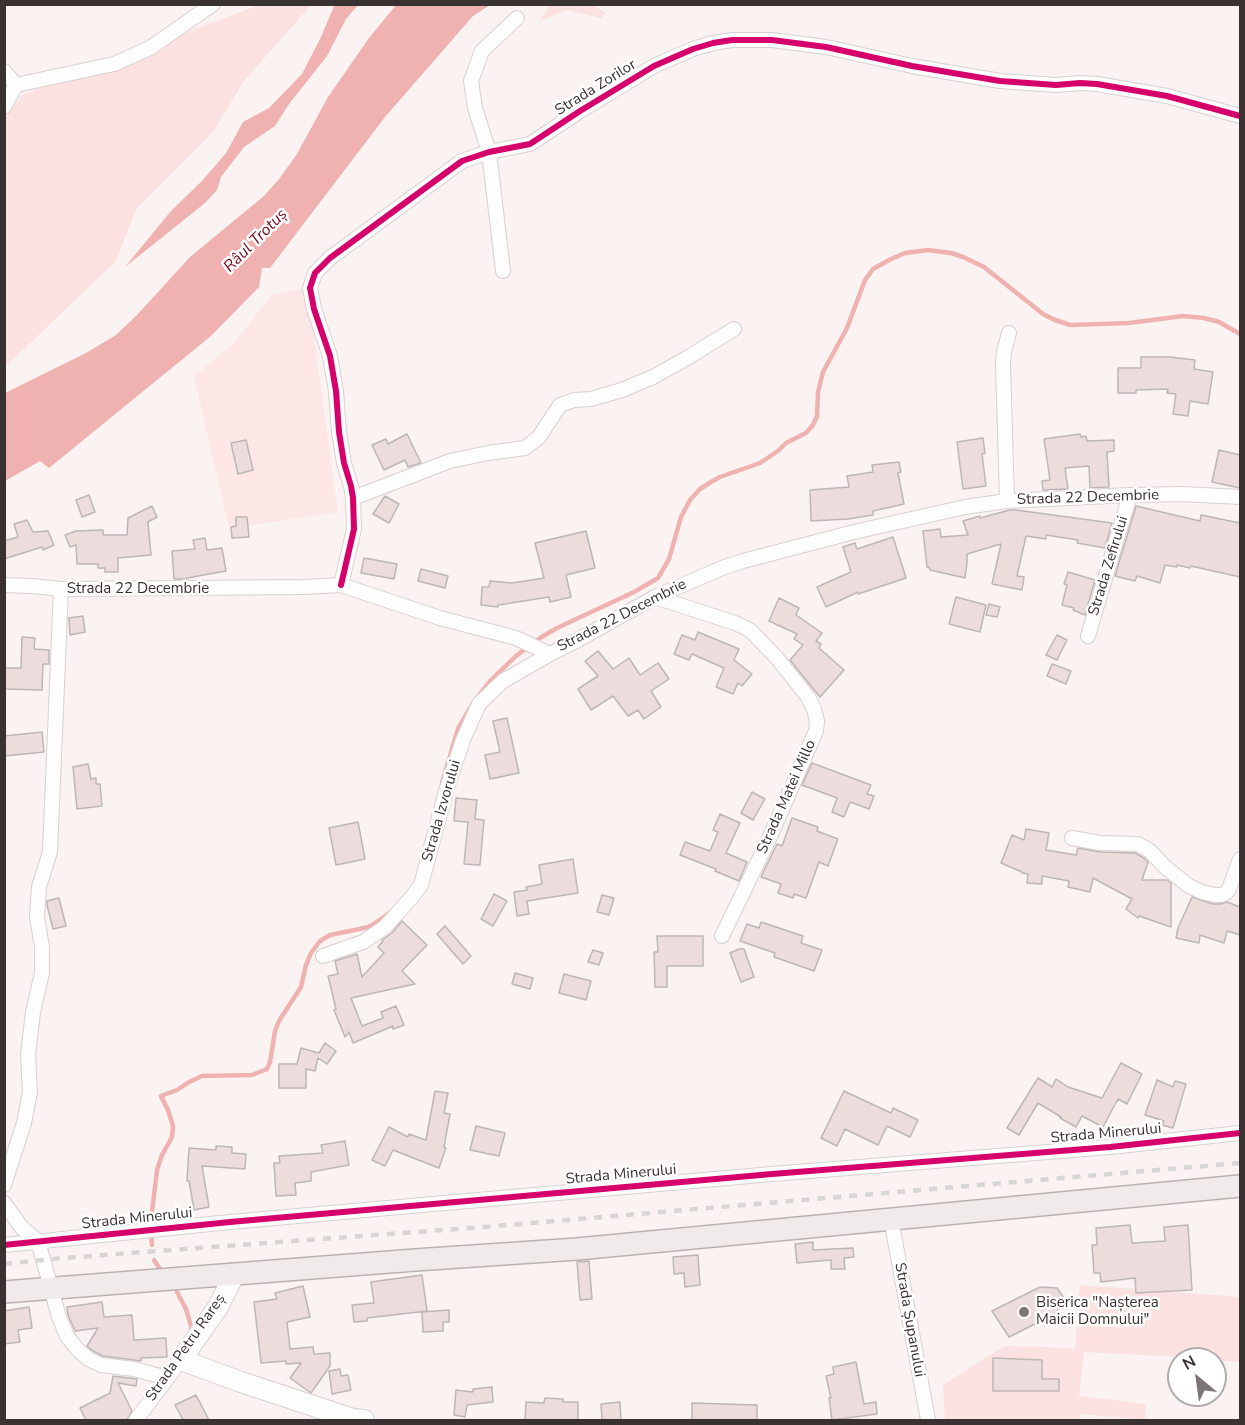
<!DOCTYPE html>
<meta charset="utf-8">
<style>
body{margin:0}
#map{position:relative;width:1245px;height:1425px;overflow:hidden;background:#faf3f2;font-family:"Nunito Sans",sans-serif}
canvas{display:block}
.frame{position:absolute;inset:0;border:6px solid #3a3131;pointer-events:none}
.north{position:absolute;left:1167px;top:1347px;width:60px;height:60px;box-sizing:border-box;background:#fff;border:2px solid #b0adad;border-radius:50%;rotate:331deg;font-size:16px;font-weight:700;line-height:24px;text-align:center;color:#3a3131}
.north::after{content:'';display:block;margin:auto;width:21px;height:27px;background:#7d7575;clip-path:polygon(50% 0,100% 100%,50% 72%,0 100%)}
</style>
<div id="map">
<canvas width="1245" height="1425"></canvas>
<div class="frame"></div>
<div class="north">N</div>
</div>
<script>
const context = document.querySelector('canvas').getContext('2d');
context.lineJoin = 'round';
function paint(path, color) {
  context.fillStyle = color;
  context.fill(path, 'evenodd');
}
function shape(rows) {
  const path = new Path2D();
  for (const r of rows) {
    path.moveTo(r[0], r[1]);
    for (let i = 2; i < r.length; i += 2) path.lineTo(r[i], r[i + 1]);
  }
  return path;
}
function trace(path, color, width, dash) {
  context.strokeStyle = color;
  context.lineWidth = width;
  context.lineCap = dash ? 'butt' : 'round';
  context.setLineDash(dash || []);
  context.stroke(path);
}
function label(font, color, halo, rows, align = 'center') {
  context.font = font + ' "Nunito Sans",sans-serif';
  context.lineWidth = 5;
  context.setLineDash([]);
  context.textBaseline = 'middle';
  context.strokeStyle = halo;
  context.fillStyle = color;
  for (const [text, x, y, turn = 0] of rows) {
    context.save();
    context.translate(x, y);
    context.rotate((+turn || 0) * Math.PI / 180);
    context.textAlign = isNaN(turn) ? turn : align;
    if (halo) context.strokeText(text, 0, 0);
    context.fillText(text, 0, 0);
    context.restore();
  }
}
const built = shape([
 [307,287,338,512,229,529,194,376,233,344,272,295]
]);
const green = shape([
 [259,5,311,5,244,81,213,132,136,209,116,261,5,367,5,118,22,95],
 [550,5,592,5,606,13,601,18,567,10,540,21],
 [1080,1285,1240,1297,1240,1362,1215,1360,1215,1359,1084,1352,1079,1396,1146,1404,1145,1420,1080,1414,1079,1420,945,1420,943,1385,1004,1346,1075,1348]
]);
const water = shape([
 [335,4,358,5,346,19,327,56,289,104,275,126,244,147,221,177,217,190,205,203,125,267,171,211,202,181,226,153,243,122,269,108,302,74,321,37],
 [396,5,490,5,473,16,385,117,270,268,262,268,259,287,211,336,49,468,40,461,5,481,5,393,86,353,116,335,137,315,190,257,264,196,279,179,297,154,328,97,369,38]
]);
const stream = shape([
 [477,698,490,681,516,656,540,638,557,628,634,592,658,578,669,559,681,517,690,500,700,489,711,482,720,477,760,463,778,451,786,443,806,433,813,425,817,416,818,392,823,372,847,328,865,280,873,269,889,260,905,253,928,250,951,253,963,257,984,267,1043,314,1055,320,1070,325,1129,323,1183,316,1204,318,1219,322,1240,334],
 [442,783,458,729,472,705],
 [151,1220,157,1170,162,1155,172,1137,173,1126,168,1110,161,1096,177,1090,189,1082,202,1076,252,1075,267,1069,270,1062,275,1031,279,1021,301,987,306,965,311,953,320,941,330,935,369,927,380,920,392,911],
 [151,1234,152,1245],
 [154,1260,160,1269],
 [177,1292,186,1309,191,1326,191,1334]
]);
const building = shape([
 [1141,357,1170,357,1195,360,1194,369,1213,372,1208,404,1190,401,1188,416,1173,414,1176,394,1167,393,1168,389,1136,390,1136,393,1118,393,1118,368,1141,368,1141,357],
 [407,434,421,463,408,467,405,460,384,470,372,445,386,439,388,444,407,434],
 [1080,434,1081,437,1086,436,1087,441,1114,440,1114,451,1107,452,1109,487,1090,488,1089,466,1065,468,1068,489,1043,490,1042,481,1050,480,1044,439,1080,434],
 [983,438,985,453,982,454,986,486,963,489,957,442,983,438],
 [246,440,253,470,238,474,231,443,246,440],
 [1219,450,1240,455,1240,488,1212,482,1219,450],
 [899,462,901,472,898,473,904,504,873,511,873,515,848,519,811,521,810,490,849,487,847,476,873,472,872,465,899,462],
 [89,495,95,512,82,517,76,500,89,495],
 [385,496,399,504,389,523,373,514,385,496],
 [152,506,157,517,148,522,151,555,118,558,118,572,105,572,105,568,98,568,98,564,77,564,76,545,70,547,65,535,76,531,103,530,103,535,127,535,128,518,152,506],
 [1136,506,1200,521,1201,515,1240,523,1240,577,1191,566,1190,568,1177,565,1177,567,1165,565,1160,583,1137,576,1135,581,1115,576,1136,506],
 [1010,510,1016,510,1112,523,1105,548,1077,543,1078,540,1046,535,1046,539,1026,536,1017,576,1024,577,1022,590,992,584,1001,544,967,554,967,563,965,578,930,570,929,567,927,567,923,531,940,529,941,537,968,535,963,521,980,516,980,518,1010,510],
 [236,517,247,517,249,537,232,538,231,527,236,526,236,517],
 [27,520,33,532,48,531,54,545,43,550,42,547,4,559,4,541,18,537,14,524,27,520],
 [586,531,595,568,566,575,571,597,550,602,549,597,498,605,498,607,481,605,482,587,489,587,490,581,512,583,544,578,535,543,586,531],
 [893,537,906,578,858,594,858,592,826,607,817,587,851,572,843,547,855,543,857,549,893,537],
 [205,538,207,550,222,548,226,571,187,578,187,579,174,579,172,551,195,549,193,540,205,538],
 [364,558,397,564,394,579,361,573,364,558],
 [421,569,448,576,445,588,418,581,421,569],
 [1068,572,1095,580,1085,615,1073,610,1074,608,1062,605,1067,585,1064,584,1068,572],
 [956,597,986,605,980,632,949,624,956,597],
 [779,598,799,608,796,615,822,633,816,641,821,644,819,648,844,670,820,697,790,660,803,645,794,639,797,634,769,621,779,598],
 [989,604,1000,607,997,617,986,615,989,604],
 [83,616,85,632,70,635,69,618,83,616],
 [698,632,739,649,734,660,752,674,742,686,738,683,733,694,716,687,724,668,692,654,689,660,674,654,682,635,695,640,698,632],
 [1057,635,1067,640,1057,660,1046,655,1057,635],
 [22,637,35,638,34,649,49,650,49,664,43,664,42,690,4,689,4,668,21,668,22,637],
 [598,651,613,669,629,658,640,675,658,663,669,679,651,691,661,707,644,719,638,710,628,716,613,696,591,710,578,689,598,676,585,661,598,651],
 [1052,664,1071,671,1066,684,1047,676,1052,664],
 [507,718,519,773,490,779,485,755,500,752,493,721,507,718],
 [42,732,44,752,4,756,4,736,42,732],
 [812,763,871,785,867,794,874,796,869,809,850,802,844,817,832,812,837,798,802,785,812,763],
 [88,764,91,779,96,778,96,784,100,784,102,806,77,809,73,767,88,764],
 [752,792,765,799,753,820,741,813,752,792],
 [456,798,477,800,475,819,484,820,480,865,464,864,468,822,454,821,456,798],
 [720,814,740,823,726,853,747,862,739,881,715,871,716,869,680,855,685,842,710,851,718,832,713,830,720,814],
 [792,818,818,827,817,831,838,839,828,866,819,862,806,898,794,894,793,898,778,893,781,884,761,877,777,844,782,846,792,818],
 [358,822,365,859,336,865,329,828,358,822],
 [1026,829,1049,833,1046,850,1076,855,1078,848,1100,852,1135,853,1144,858,1148,862,1142,880,1167,880,1171,883,1171,927,1139,916,1138,918,1126,909,1132,899,1093,878,1090,892,1068,887,1069,881,1042,876,1042,884,1027,883,1028,874,1022,873,1022,872,1001,863,1012,835,1024,840,1026,829],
 [573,859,578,893,527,901,529,914,517,916,514,892,527,890,526,887,542,884,539,865,573,859],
 [494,894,507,901,493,926,481,919,494,894],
 [602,895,614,898,609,915,597,912,602,895],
 [1192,897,1213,904,1221,904,1227,902,1240,907,1240,935,1227,931,1224,943,1200,935,1199,943,1176,938,1178,928,1192,897],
 [59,898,66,926,53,929,47,905,47,901,59,898],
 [402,921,427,945,402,971,415,984,351,998,362,1026,383,1018,381,1012,396,1006,404,1025,393,1029,393,1026,353,1043,349,1032,345,1037,334,1010,336,1009,328,976,338,974,335,961,357,954,362,977,384,953,378,947,383,941,382,940,392,933,402,921],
 [761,922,803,936,801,943,822,950,814,971,774,957,775,953,740,941,747,924,759,928,761,922],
 [445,926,471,956,463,964,437,934,445,926],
 [657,936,703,936,703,966,667,966,667,987,655,987,654,952,658,952,657,936],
 [739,949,744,949,754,977,741,982,730,953,739,949],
 [593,950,603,953,599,965,588,962,593,950],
 [515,973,533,978,530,989,512,984,515,973],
 [564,974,591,981,586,1000,559,993,564,974],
 [325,1043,336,1051,327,1064,318,1058,315,1071,306,1069,306,1088,279,1088,279,1064,297,1064,301,1048,319,1053,325,1043],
 [1121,1063,1142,1074,1127,1104,1118,1099,1103,1127,1082,1116,1076,1127,1060,1118,1061,1117,1038,1103,1019,1135,1007,1128,1038,1078,1052,1087,1056,1079,1068,1087,1102,1098,1121,1063],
 [1157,1080,1173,1087,1175,1081,1186,1084,1173,1128,1162,1125,1164,1121,1145,1115,1157,1080],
 [435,1091,448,1093,444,1113,450,1114,444,1147,446,1148,439,1168,393,1150,385,1166,372,1160,389,1127,408,1137,409,1134,426,1140,435,1091],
 [844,1091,891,1113,893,1108,918,1120,910,1137,887,1126,878,1145,845,1129,837,1146,821,1138,844,1091],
 [476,1126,505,1133,499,1156,470,1150,476,1126],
 [345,1141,349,1165,311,1172,311,1181,295,1183,296,1195,276,1196,274,1163,280,1163,279,1156,323,1153,321,1145,345,1141],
 [216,1146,232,1147,232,1153,246,1154,245,1169,202,1166,209,1207,194,1210,189,1181,187,1181,189,1148,216,1150,216,1146],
 [1130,1225,1132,1243,1165,1241,1164,1227,1188,1225,1192,1290,1136,1293,1135,1278,1101,1282,1100,1273,1094,1273,1092,1245,1097,1245,1096,1228,1130,1225],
 [813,1242,813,1250,853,1248,854,1257,844,1258,845,1269,831,1269,831,1260,797,1263,795,1244,813,1242],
 [698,1255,700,1285,685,1287,684,1273,674,1274,673,1257,698,1255],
 [589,1261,592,1299,580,1300,577,1262,589,1261],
 [422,1275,427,1311,367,1318,367,1321,354,1322,352,1305,374,1303,371,1282,422,1275],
 [303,1286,310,1317,287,1322,290,1349,313,1347,314,1354,330,1353,330,1366,311,1393,290,1378,301,1363,286,1364,286,1361,261,1363,254,1302,277,1299,275,1293,303,1286],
 [1040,1287,1057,1288,1064,1298,1055,1314,1009,1337,992,1311,1040,1287],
 [102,1302,104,1317,132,1315,134,1340,166,1338,167,1357,141,1358,141,1361,103,1356,93,1351,87,1346,98,1328,75,1331,68,1315,67,1307,102,1302],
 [29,1307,32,1328,18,1330,20,1342,4,1344,4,1311,29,1307],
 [449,1310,449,1322,443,1322,443,1331,423,1332,422,1312,449,1310],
 [993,1358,1042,1360,1042,1379,1059,1379,1059,1391,993,1391,993,1358],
 [856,1362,864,1404,876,1402,877,1414,832,1420,829,1398,831,1398,826,1376,834,1374,833,1367,856,1362],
 [340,1369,341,1376,348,1375,351,1390,332,1394,329,1371,340,1369],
 [113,1376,137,1379,136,1386,118,1383,132,1411,127,1420,86,1420,80,1408,110,1393,113,1376],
 [492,1387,493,1402,467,1405,465,1417,454,1415,456,1390,473,1392,473,1389,492,1387],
 [196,1395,209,1420,183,1420,175,1405,196,1395],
 [545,1398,563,1399,563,1402,578,1402,578,1420,525,1420,526,1402,544,1403,545,1398],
 [620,1402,621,1420,602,1420,601,1404,620,1402],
 [692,1403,757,1405,757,1420,692,1420,692,1403]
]);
const street = shape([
 [4,71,16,85],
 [4,107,16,85,114,64,150,48,213,4],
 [503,271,489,152,475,108,471,81,482,51,517,18],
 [353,498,450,461,488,453,525,448,539,437,560,405,574,400,591,399,622,390,653,377,687,358,734,329],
 [1007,501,1003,363,1004,352,1009,333],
 [4,585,32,586,61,589,303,587,341,585,440,618,516,638,550,654],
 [341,585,354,529,353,498,351,486,344,463,339,432,336,391,330,356,314,309,310,288,315,273,330,258,462,161,489,152,530,144,580,111,654,66,693,49,713,43,732,40,772,40,826,47,912,66,1000,81,1056,85,1080,83,1097,84,1167,96,1240,116],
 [655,597,735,623,750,630,776,657,808,697,814,709,817,721,816,731,769,839,722,936],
 [1088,636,1130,495],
 [1072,838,1100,843,1138,844,1143,847,1150,851,1165,867,1189,886,1202,892,1215,895,1221,895,1226,893,1229,889,1240,859],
 [323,956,363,942,385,927,412,897,421,885,446,791,463,740,479,704,503,681,550,654,576,641,655,597,722,568,743,561,854,532,965,507,1007,501,1130,495,1182,494,1240,497],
 [4,1185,24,1123,30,1092,28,1055,33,1012,42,973,42,947,37,917,39,887,50,852,61,589],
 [4,1203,22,1228,38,1241,59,1317,67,1336,77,1349,88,1359,101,1365,134,1369,167,1378],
 [891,1219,928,1420],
 [4,1245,230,1222,772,1174,1110,1147,1240,1133],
 [136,1420,181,1360]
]);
const secondary = shape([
 [234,1275,218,1307,181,1360,241,1382,353,1419,364,1420]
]);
const primary = shape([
 [4,1292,415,1260,577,1249,1240,1186]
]);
const rail = shape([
 [4,1264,63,1258,484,1227,1240,1163]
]);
const cycleway = shape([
 [341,585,354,529,353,498,351,486,344,463,339,432,336,391,330,356,314,309,310,288,315,273,330,258,462,161,489,152,530,144,580,111,654,66,693,49,713,43,732,40,772,40,826,47,912,66,1000,81,1056,85,1080,83,1097,84,1167,96,1240,116],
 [4,1245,230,1222,772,1174,1110,1147,1240,1133]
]);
const markers = [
 [1024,1312,6,"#7d7575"]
];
const streetNames = [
 ["Strada Zorilor",596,88,-32],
 ["Strada 22 Decembrie",1088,498,-2],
 ["Strada Zefirului",1109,566,-73],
 ["Strada 22 Decembrie",138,589],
 ["Strada 22 Decembrie",622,616,-27],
 ["Strada Matei Millo",787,797,-66],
 ["Strada Izvorului",442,811,-74],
 ["Strada Minerului",1106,1134,-5],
 ["Strada Minerului",621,1175,-5],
 ["Strada Minerului",137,1219,-6],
 ["Strada Șupanului",909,1320,80],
 ["Strada Petru Rareș",186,1348,-55]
];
const poiNames = [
 ["Biserica \"Nașterea",1036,1303],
 ["Maicii Domnului\"",1036,1320]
];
const waterNames = [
 ["Râul Trotuș",256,241,-45]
];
paint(built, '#fce7e6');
paint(green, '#fbe1e0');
paint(water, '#f0b2b0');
trace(stream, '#f0b2b0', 4.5);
paint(building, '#ecdcdb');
trace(building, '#bdb6b6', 1.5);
trace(street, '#d8d0d0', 16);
trace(secondary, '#d8d0d0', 22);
trace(primary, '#bfb0b0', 24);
trace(street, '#fefdfd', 14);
trace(secondary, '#fefdfd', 20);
trace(primary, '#f1eaea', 21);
trace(rail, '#d7d5d5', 4.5, [8, 8]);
trace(cycleway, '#d6006c', 6);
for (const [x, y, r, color] of markers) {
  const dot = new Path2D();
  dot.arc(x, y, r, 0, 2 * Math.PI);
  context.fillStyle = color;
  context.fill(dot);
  trace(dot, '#fff', 2);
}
label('15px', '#3a3131', '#fff', streetNames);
label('15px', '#3a3131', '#fff', poiNames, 'left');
label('italic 16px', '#720b1b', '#fff', waterNames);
</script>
